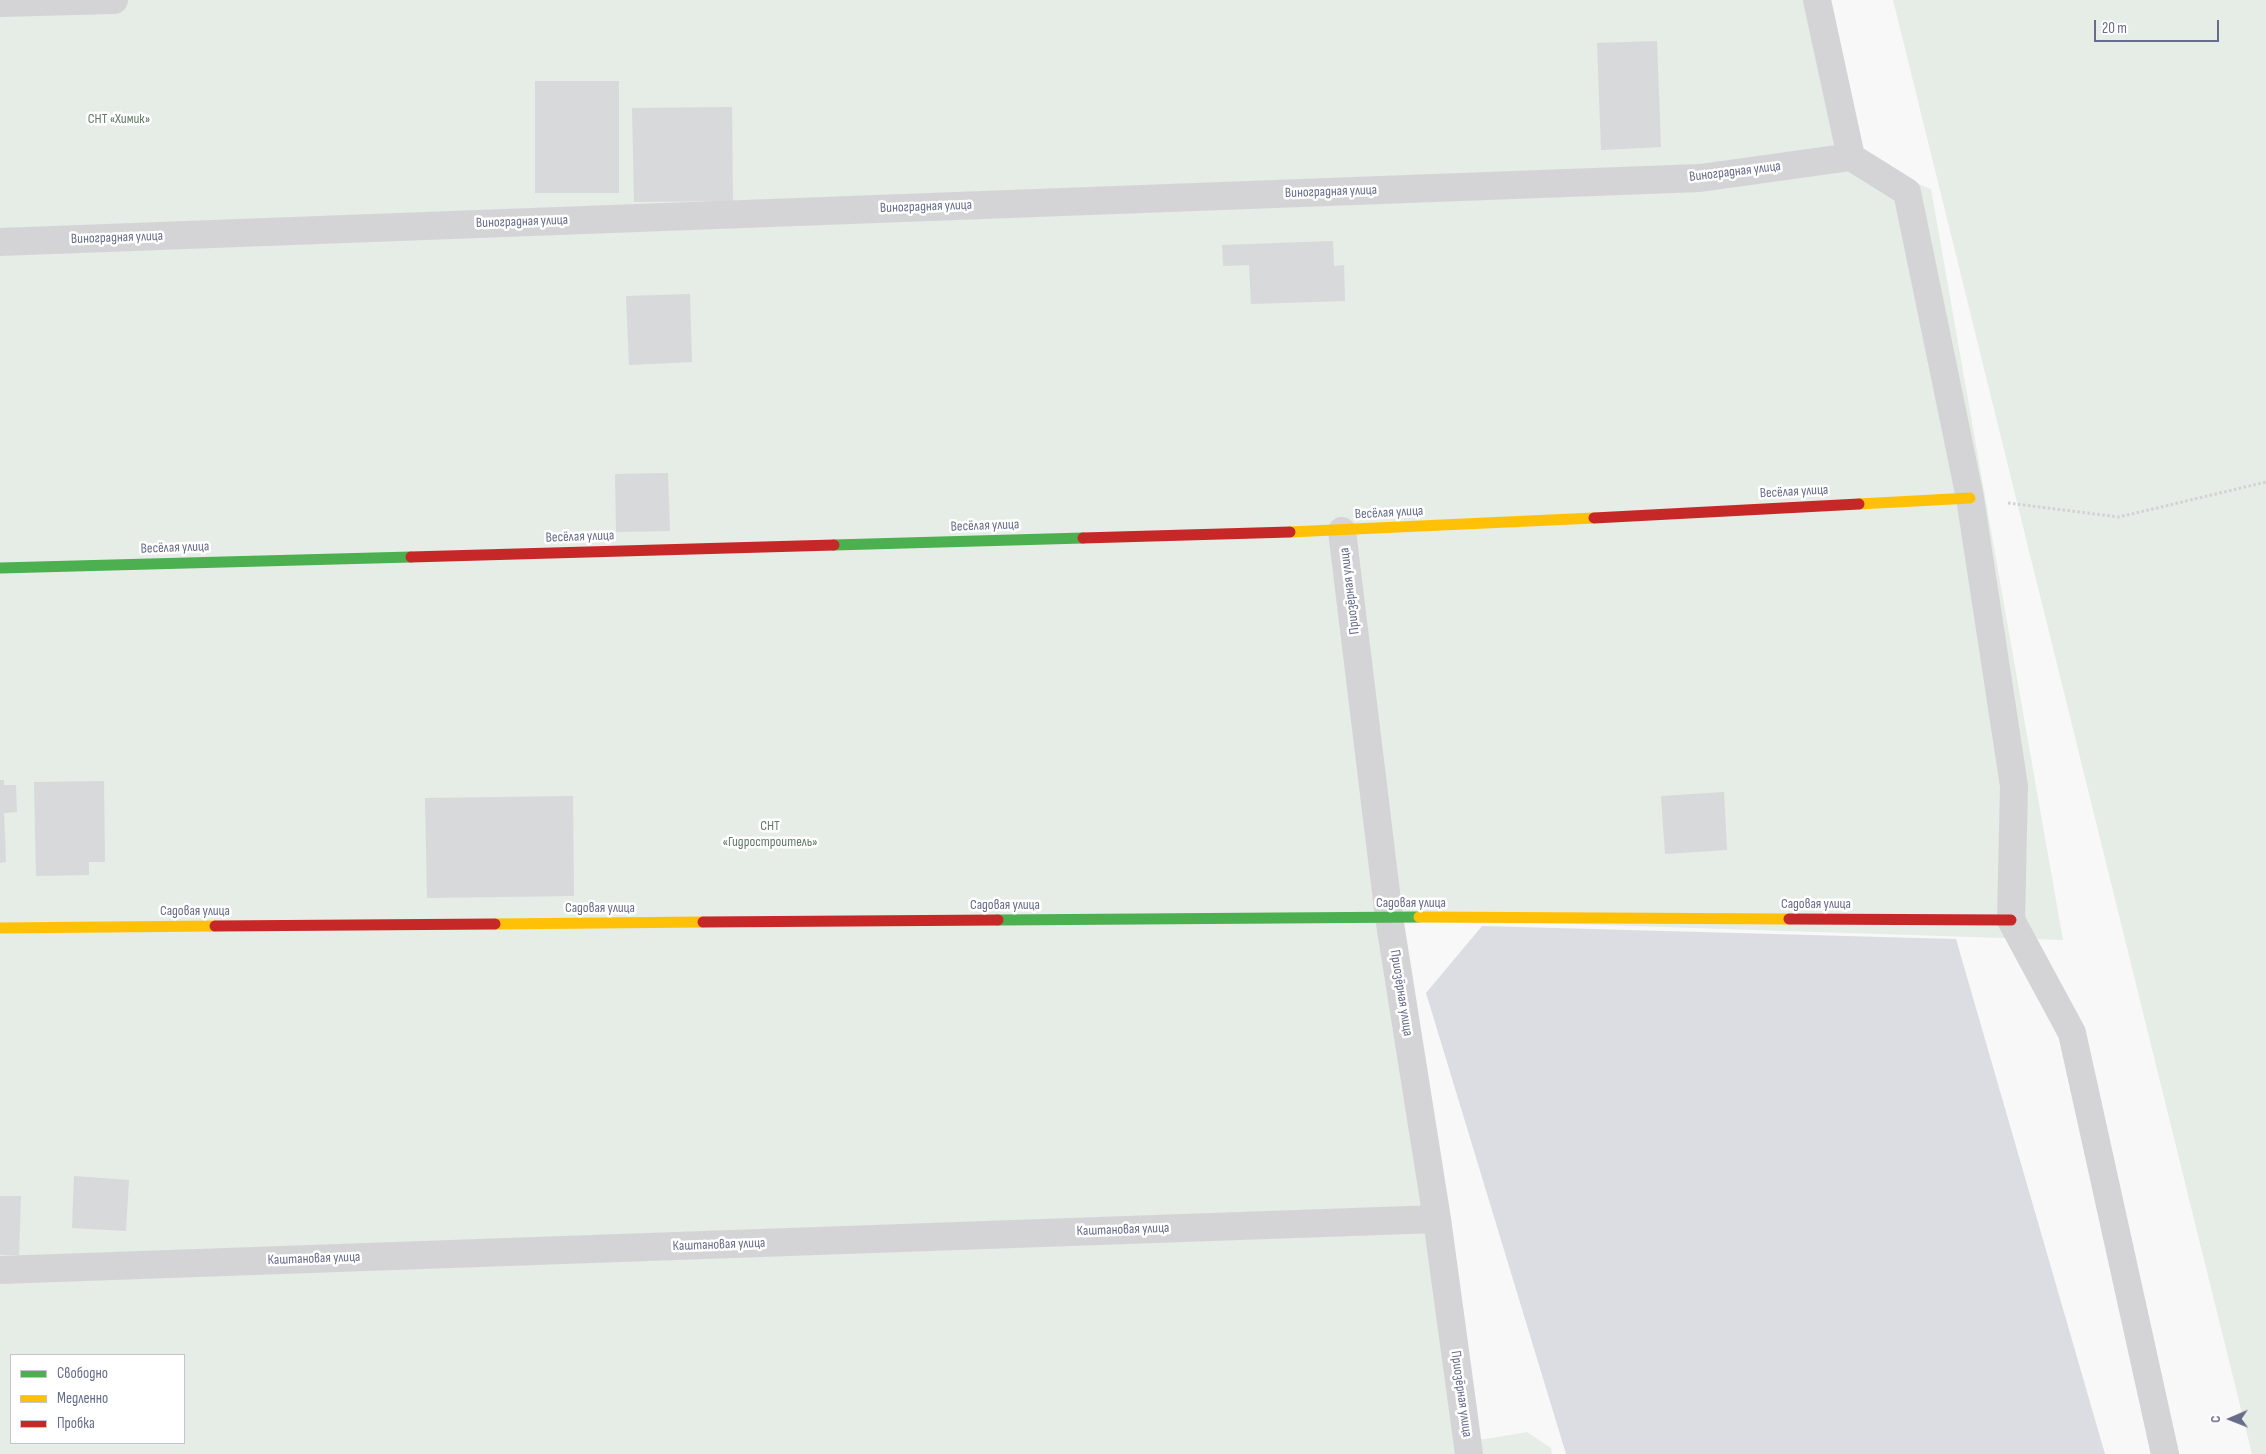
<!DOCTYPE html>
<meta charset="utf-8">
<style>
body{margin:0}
#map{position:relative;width:2266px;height:1454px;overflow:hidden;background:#f8f8f8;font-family:"Sofia Sans Condensed",sans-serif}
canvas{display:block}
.legend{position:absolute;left:10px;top:1354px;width:175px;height:90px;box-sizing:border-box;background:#fff;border:1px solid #c2c4d0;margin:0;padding:6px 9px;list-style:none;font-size:15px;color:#676c8a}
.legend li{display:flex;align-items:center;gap:10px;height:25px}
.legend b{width:25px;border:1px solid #c2c4d0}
.north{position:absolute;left:2206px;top:1394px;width:50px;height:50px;-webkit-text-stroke:4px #fff;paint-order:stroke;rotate:269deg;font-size:14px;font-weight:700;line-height:20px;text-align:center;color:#676c8a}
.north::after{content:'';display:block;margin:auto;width:18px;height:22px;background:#676c8a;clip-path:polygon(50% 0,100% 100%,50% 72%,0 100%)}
.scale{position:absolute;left:2094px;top:20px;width:125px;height:22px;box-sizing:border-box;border:2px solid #676c8a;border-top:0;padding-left:6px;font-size:15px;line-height:18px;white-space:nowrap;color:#676c8a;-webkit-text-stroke:4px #fff;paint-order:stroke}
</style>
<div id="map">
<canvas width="2266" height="1454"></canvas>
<ul class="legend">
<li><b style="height:6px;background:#4caf50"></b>Свободно</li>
<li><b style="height:6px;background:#ffc107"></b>Медленно</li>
<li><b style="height:6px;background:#c62828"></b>Пробка</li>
</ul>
<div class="north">С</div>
<div class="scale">20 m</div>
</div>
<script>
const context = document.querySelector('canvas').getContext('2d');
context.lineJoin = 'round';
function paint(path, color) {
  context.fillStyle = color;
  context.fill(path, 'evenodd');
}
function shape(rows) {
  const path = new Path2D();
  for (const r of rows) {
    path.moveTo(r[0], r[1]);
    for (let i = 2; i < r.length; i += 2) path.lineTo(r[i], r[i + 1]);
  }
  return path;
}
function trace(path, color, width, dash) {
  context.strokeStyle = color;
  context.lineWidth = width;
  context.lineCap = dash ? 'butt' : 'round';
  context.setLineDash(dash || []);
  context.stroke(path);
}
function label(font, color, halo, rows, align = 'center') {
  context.font = font + ' "Sofia Sans Condensed",sans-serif';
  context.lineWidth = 5;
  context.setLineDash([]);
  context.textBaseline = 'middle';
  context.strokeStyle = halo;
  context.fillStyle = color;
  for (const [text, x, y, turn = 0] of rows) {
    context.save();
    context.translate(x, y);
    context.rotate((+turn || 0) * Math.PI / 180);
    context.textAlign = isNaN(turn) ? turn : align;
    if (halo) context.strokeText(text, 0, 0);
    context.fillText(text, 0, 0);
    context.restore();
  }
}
const green = shape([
 [0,0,1817,0,1851,157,1931,189,2063,940,1389,918,1467,1442,1527,1432,1551,1448,1552,1454,0,1454],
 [11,1355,184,1355,184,1443,11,1443],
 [1893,0,2266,0,2266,1454,2252,1454]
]);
const water = shape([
 [1482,926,1956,939,2105,1454,1566,1454,1426,993]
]);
const building = shape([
 [1657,41,1661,147,1601,150,1597,43],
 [535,81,619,81,619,193,535,193],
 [732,107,733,201,634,202,632,108],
 [1333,241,1334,266,1344,265,1345,301,1251,304,1249,265,1223,266,1222,245],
 [690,294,692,362,629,365,626,296],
 [668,473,670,531,616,532,615,474],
 [0,780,4,780,4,785,16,785,17,812,4,813,6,862,0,863],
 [104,781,105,862,89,862,89,875,36,876,34,782],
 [1724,792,1727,850,1665,854,1661,796],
 [573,796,574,896,427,898,425,798],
 [74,1176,129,1180,126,1231,72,1228],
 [0,1196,21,1196,19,1255,0,1255]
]);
const path = shape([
 [2008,503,2119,517,2266,482]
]);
const street = shape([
 [1817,0,1851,157,1907,192,1970,498,2014,786,2011,920,2072,1033,2165,1454],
 [0,3,114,0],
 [0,242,1700,178,1851,157],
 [1342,531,1389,917,1437,1219,1469,1454],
 [0,1270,1437,1219]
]);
const fast = shape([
 [834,545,1083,538],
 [0,568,411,557],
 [998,920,1419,917]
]);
const slow = shape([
 [1859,504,1970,498],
 [1290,532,1594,518],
 [1419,917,1789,919],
 [495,924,703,922],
 [0,928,215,926]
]);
const jam = shape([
 [1594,518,1859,504],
 [1083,538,1290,532],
 [411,557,834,545],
 [1789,919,2011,920],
 [703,922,998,920],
 [215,926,495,924]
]);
const parkNames = [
 ["СНТ «Химик»",119,119],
 ["СНТ",770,826],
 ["«Гидростроитель»",770,842]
];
const streetNames = [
 ["Виноградная улица",1735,172,-7],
 ["Виноградная улица",1331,192,-2],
 ["Виноградная улица",926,207,-2],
 ["Виноградная улица",522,222,-2],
 ["Виноградная улица",117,238,-2],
 ["Весёлая улица",1794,492,-3],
 ["Весёлая улица",1389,513,-3],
 ["Весёлая улица",985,526,-2],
 ["Весёлая улица",580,537,-2],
 ["Весёлая улица",175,548,-2],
 ["Приозёрная улица",1350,591,-97],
 ["Садовая улица",1411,903],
 ["Садовая улица",1816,904],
 ["Садовая улица",1005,905],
 ["Садовая улица",600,908],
 ["Садовая улица",195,911],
 ["Приозёрная улица",1401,993,81],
 ["Каштановая улица",1123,1230,-2],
 ["Каштановая улица",719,1245,-2],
 ["Каштановая улица",314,1259,-2],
 ["Приозёрная улица",1461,1394,82]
];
paint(green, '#e6ece6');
paint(water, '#dbdde3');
paint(building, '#d8d9da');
trace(path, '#d2d2d3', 3, [2.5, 2.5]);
trace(street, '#d4d4d6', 28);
trace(fast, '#4caf50', 11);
trace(slow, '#ffc107', 11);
trace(jam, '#c62828', 11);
label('14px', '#627a66', '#fff', parkNames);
label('14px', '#676c8a', '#fff', streetNames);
</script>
